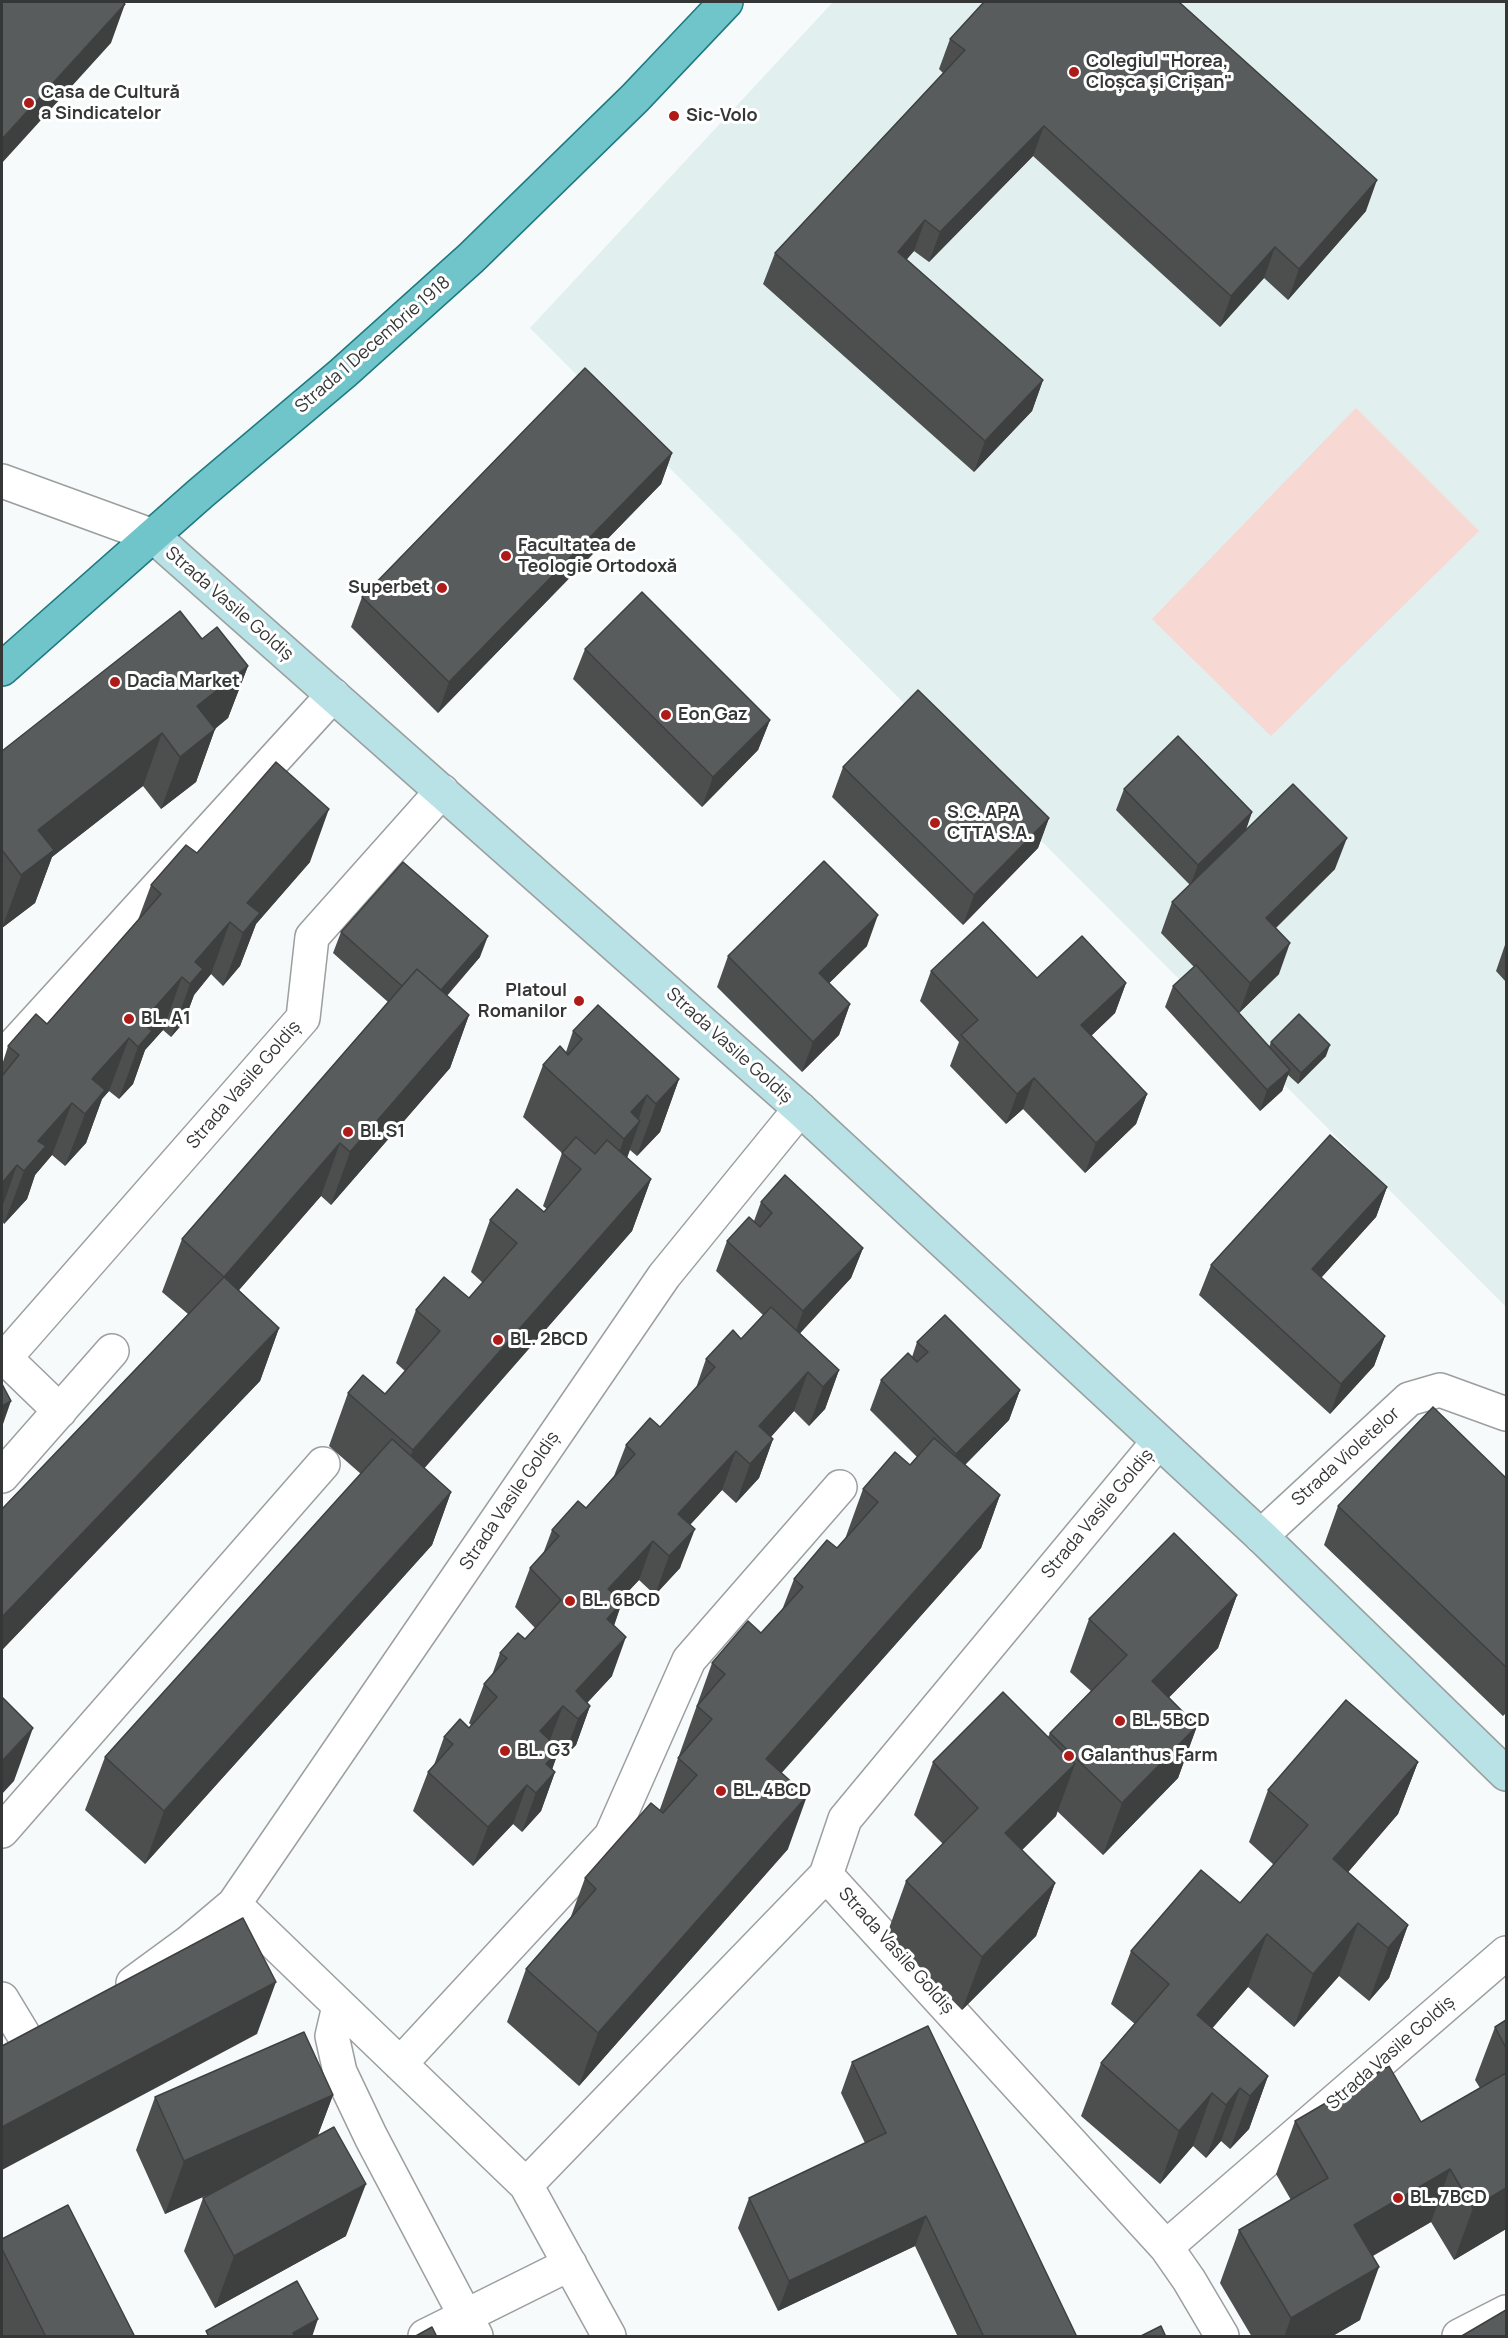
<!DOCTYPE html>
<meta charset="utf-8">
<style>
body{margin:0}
#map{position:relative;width:1508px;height:2338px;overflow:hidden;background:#f6fafa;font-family:Manrope,sans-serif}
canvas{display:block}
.frame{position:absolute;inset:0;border:3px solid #353636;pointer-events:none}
</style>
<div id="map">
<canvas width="1508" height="2338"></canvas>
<div class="frame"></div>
</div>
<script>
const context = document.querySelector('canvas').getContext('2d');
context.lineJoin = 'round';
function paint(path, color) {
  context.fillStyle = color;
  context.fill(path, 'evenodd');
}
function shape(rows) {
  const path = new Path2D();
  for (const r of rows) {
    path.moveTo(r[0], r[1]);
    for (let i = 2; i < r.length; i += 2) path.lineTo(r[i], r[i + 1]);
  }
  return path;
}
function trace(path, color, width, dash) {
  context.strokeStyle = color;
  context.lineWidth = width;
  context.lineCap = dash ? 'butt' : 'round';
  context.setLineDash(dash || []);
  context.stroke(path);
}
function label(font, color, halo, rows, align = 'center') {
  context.font = font + ' Manrope,sans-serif';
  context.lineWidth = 6;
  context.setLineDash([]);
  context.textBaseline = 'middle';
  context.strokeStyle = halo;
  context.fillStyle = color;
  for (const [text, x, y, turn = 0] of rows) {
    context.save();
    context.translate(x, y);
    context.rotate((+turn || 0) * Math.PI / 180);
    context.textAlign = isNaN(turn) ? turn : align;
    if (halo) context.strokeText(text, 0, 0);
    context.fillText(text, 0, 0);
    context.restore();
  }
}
const built = shape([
 [833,2,1506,2,1506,1307,530,328]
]);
const green = shape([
 [1356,408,1479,531,1271,736,1152,619]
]);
const street = shape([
 [2,481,153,536],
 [2,1058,333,695],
 [2,1358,5,1358,303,1018,312,937,442,791],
 [5,1358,60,1411],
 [2,1476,112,1351],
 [1261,1536,1409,1399,1440,1390,1506,1414],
 [2,1831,323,1464],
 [826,1875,1166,2247,1189,2280,1222,2336],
 [234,1904,526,2185,609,2336],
 [133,1983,189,1942,234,1904,664,1276,800,1109],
 [2,1999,25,2037],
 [339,2006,332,2036,340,2072,371,2137,476,2336],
 [400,2064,611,1836,689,1660,840,1487],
 [526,2185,826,1875,845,1819,1158,1442],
 [1166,2247,1506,1953],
 [425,2336,570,2264],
 [1459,2336,1506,2312]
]);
const secondary = shape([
 [153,536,800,1109,1261,1536,1506,1774]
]);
const primary = shape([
 [2,669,201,493,343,373,471,258,635,98,726,2]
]);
const wall = shape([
 [950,39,1366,211,1288,300,1264,278,1220,327,1033,156,929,262,914,251,906,259,1043,380,1032,411,974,472,763,284,775,253,943,73,939,69],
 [672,453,661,484,438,713,351,627,362,597],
 [202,639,248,666,228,718,215,729,196,782,161,809,143,786,52,857,35,903,2,928,2,751],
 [585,649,770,720,758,750,702,807,573,679],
 [843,767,1049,818,1038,848,963,925,832,797],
 [1124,789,1252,812,1245,830,1335,869,1276,928,1279,974,1239,1013,1269,1047,1271,1042,1326,1056,1298,1084,1288,1075,1282,1091,1260,1111,1165,1007,1173,986,1194,967,1161,933,1172,902,1190,885,1116,810],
 [197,853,310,862,256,924,240,966,223,986,211,974,194,995,184,1022,171,1037,163,1030,145,1050,133,1084,119,1099,109,1091,102,1099,86,1143,65,1166,52,1155,35,1175,27,1199,4,1224,2,1221,2,1065,8,1046,47,1024,138,920,151,885],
 [341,932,480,957,447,996,469,1015,450,1068,331,1205,321,1196,239,1290,279,1328,260,1381,2,1650,2,1509,188,1314,162,1292,182,1239,388,1002,333,953],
 [1506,942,1506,982,1496,971],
 [867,946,829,983,850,1004,839,1035,802,1072,717,987,728,956],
 [931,971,1037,978,1126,983,1115,1013,1091,1036,1147,1094,1136,1124,1085,1173,1023,1109,1006,1124,950,1066,959,1042,920,1001],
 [573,1031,679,1079,660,1132,637,1156,630,1150,627,1158,651,1179,632,1231,424,1468,451,1492,432,1545,145,1864,85,1810,105,1757,361,1474,329,1446,348,1393,385,1394,405,1371,396,1363,416,1310,469,1298,483,1283,471,1272,490,1220,544,1212,547,1209,543,1206,562,1153,523,1117,543,1065,566,1052],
 [1387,1187,1376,1217,1321,1278,1385,1336,1374,1366,1330,1414,1199,1295,1211,1265],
 [761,1202,863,1248,851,1278,800,1333,839,1370,825,1409,809,1426,794,1411,771,1437,773,1439,759,1478,736,1503,722,1490,690,1525,680,1568,655,1595,639,1580,620,1600,622,1602,614,1626,612,1676,587,1703,590,1706,576,1745,563,1758,558,1753,552,1769,555,1772,541,1811,522,1832,513,1824,473,1866,413,1811,428,1772,434,1765,444,1737,469,1728,471,1725,469,1723,484,1684,492,1675,500,1653,525,1639,535,1628,515,1607,530,1568,543,1554,552,1530,586,1508,614,1476,626,1445,660,1427,696,1388,706,1359,741,1339,763,1315,716,1271,727,1241,754,1221],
 [917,1342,1020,1390,1009,1420,965,1465,1000,1495,981,1548,781,1773,788,1849,579,2086,507,2022,526,1969,570,1919,585,1878,660,1809,712,1663,761,1633,782,1610,794,1579,837,1548,845,1539,863,1489,910,1465,917,1457,870,1410,881,1380,912,1357],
 [1506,1478,1506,1713,1503,1716,1324,1545,1338,1506],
 [1237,1595,1218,1648,1169,1697,1197,1726,1178,1778,1103,1855,1057,1811,1056,1816,1022,1850,1055,1883,1036,1936,962,2010,887,1934,906,1881,943,1844,914,1815,933,1762,1048,1737,1050,1733,1091,1691,1070,1672,1089,1619],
 [1418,1762,1398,1814,1348,1872,1408,1925,1389,1978,1369,2001,1339,1976,1294,2027,1248,1987,1212,2028,1268,2076,1249,2129,1230,2149,1221,2141,1206,2158,1193,2146,1160,2184,1081,2116,1101,2063,1135,2024,1111,2004,1131,1951,1240,1903,1274,1865,1249,1842,1268,1790],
 [1506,2020,1506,2229,1454,2260,1431,2222,1373,2256,1360,2320,1331,2337,1252,2337,1220,2283,1239,2230,1291,2200,1276,2174,1295,2121,1421,2122,1480,2088,1475,2080,1495,2027],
 [852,2062,1077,2337,958,2337,915,2246,778,2311,738,2228,749,2198,865,2143,841,2093],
 [333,2095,318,2135,346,2236,215,2308,184,2251,203,2198,215,2191,165,2214,136,2150,155,2097],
 [2,2239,135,2337,2,2337]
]);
const shadedWall = shape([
 [125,4,111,43,2,163,2,139],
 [1044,126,1033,156,929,262,940,232],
 [1377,180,1366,211,1288,300,1299,269],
 [925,220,914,251,887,283,898,252],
 [1275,247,1264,278,1220,327,1231,296],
 [1043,380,1032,411,974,472,985,441],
 [672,453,661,484,438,713,449,682],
 [248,666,228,718,180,757,197,706],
 [770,720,758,750,702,807,713,777],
 [215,729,196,782,161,809,180,757],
 [162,733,143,786,52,857,35,903,2,928,38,830],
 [329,809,310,862,256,924,240,966,223,986,243,933,247,903],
 [1252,812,1245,833,1190,886,1198,865],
 [1049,818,1038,848,963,925,974,895],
 [1347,838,1335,869,1255,948,1266,918],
 [878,915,867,946,808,1004,819,973],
 [230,922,211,974,194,995,184,1022,171,1037,190,984,195,962],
 [488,936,480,957,418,1028,426,1007],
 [1290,943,1279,974,1239,1013,1250,983],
 [182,977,163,1030,145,1050,133,1084,119,1099,138,1047,142,1022],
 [1126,983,1115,1013,1070,1056,1081,1025],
 [850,1004,839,1035,802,1072,813,1042],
 [469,1015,450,1068,331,1205,350,1152],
 [129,1038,109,1091,102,1099,86,1143,65,1166,85,1114,92,1079],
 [1330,1045,1326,1056,1298,1084,1301,1073],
 [1290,1070,1282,1091,1260,1111,1267,1090],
 [1034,1078,1023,1109,1006,1124,1017,1094],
 [679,1079,660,1132,637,1156,656,1104],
 [1147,1094,1136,1124,1085,1173,1096,1143],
 [647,1095,636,1126,640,1121,621,1174,604,1192,624,1139,631,1112],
 [72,1103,52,1155,35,1175,27,1199,4,1224,24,1171,38,1141],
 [340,1143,321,1196,205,1329,224,1277],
 [17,1165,2,1208,2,1183],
 [651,1179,632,1231,394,1503,413,1450],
 [1387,1187,1376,1217,1301,1300,1312,1269],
 [863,1248,851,1278,792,1342,803,1311],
 [279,1328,260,1381,2,1650,2,1617],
 [1385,1336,1374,1366,1330,1414,1341,1384],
 [839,1370,825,1409,809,1426,823,1387],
 [808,1372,794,1411,748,1462,759,1426],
 [1020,1390,1009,1420,945,1485,956,1454],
 [11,1401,2,1427,2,1406],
 [773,1439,759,1478,736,1503,750,1464],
 [736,1451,722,1490,664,1553,678,1514],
 [451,1492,432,1545,145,1864,164,1811],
 [1000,1495,981,1548,747,1812,766,1759],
 [695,1529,680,1568,655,1595,669,1556],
 [653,1541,639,1580,594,1628,608,1589],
 [1237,1595,1218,1648,1133,1734,1152,1681],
 [622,1602,608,1642,607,1619],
 [626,1637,612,1676,575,1716,576,1691],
 [563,1706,548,1745,540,1731],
 [590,1706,576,1745,563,1758,578,1719],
 [1197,1726,1178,1778,1103,1855,1122,1803],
 [33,1728,14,1781,2,1794,2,1761],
 [559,1749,549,1779,555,1772,541,1811,522,1832,546,1764],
 [1418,1762,1398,1814,1314,1912,1333,1859],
 [1075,1764,1056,1816,986,1886,1005,1833],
 [527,1785,513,1824,473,1866,488,1827],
 [807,1796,788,1849,579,2086,598,2033],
 [1055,1883,1036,1936,962,2010,982,1957],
 [1358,1923,1339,1976,1294,2027,1313,1974],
 [1408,1925,1389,1978,1369,2001,1388,1948],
 [1267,1934,1248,1987,1178,2068,1197,2015],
 [276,1982,257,2034,2,2170,2,2127],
 [1268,2076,1249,2129,1230,2149,1250,2096],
 [1240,2088,1221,2141,1206,2158,1226,2105],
 [1212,2093,1193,2146,1160,2184,1179,2131],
 [333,2095,313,2148,165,2214,184,2161],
 [1450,2169,1431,2222,1335,2277,1354,2225],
 [366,2184,346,2236,215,2308,234,2256],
 [1506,2188,1506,2229,1454,2260,1473,2208],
 [926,2216,915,2246,778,2311,789,2281],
 [1379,2267,1360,2320,1331,2337,1284,2337,1291,2318],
 [318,2319,312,2337,292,2337,293,2333]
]);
const building = shape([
 [2,2,122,2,125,4,2,139,2,2],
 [984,2,1179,2,1377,180,1299,269,1275,247,1231,296,1044,126,940,232,925,220,898,252,1043,380,985,441,775,253,965,50,950,39,984,2],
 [585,368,672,453,449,682,362,597,585,368],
 [642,592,770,720,713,777,585,649,642,592],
 [180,611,202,639,217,627,248,666,197,706,215,729,180,757,162,733,38,830,54,850,21,875,2,850,2,751,180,611],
 [918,690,1049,818,974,895,843,767,918,690],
 [1178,736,1252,812,1198,865,1124,789,1178,736],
 [276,762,329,809,247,903,260,913,243,933,230,922,195,962,203,969,190,984,182,977,142,1022,152,1031,138,1047,129,1038,92,1079,105,1090,85,1114,72,1103,38,1141,46,1146,24,1171,17,1165,2,1183,2,1076,19,1055,8,1046,36,1014,47,1024,161,894,151,885,186,845,197,853,276,762],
 [1293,784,1347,838,1266,918,1290,943,1250,983,1172,902,1293,784],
 [824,861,878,915,819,973,850,1004,813,1042,728,956,824,861],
 [403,862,488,936,441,990,417,969,402,986,341,932,403,862],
 [983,922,1037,978,1082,936,1126,983,1081,1025,1147,1094,1096,1143,1034,1078,1017,1094,961,1035,978,1020,931,971,983,922],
 [1196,965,1290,1070,1267,1090,1173,986,1196,965],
 [417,969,469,1015,350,1152,340,1143,224,1277,279,1328,2,1617,2,1509,224,1277,182,1239,417,969],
 [598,1005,679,1079,656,1104,647,1095,631,1112,640,1121,624,1139,543,1065,560,1046,568,1055,582,1039,573,1031,598,1005],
 [1299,1014,1330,1045,1301,1073,1271,1042,1299,1014],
 [1330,1135,1387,1187,1312,1269,1385,1336,1341,1384,1211,1265,1330,1135],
 [576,1137,595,1154,607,1140,651,1179,413,1450,348,1393,363,1375,385,1394,440,1331,416,1310,444,1277,469,1298,517,1243,490,1220,517,1189,544,1212,581,1169,562,1153,576,1137],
 [785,1175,863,1248,803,1311,727,1241,749,1217,760,1227,772,1213,761,1202,785,1175],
 [771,1307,839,1370,823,1387,808,1372,759,1426,773,1439,750,1464,736,1451,678,1514,695,1529,669,1556,653,1541,608,1589,622,1602,607,1619,626,1637,576,1691,590,1706,578,1719,563,1706,540,1731,559,1749,546,1764,555,1772,536,1793,527,1785,488,1827,428,1772,453,1744,444,1737,460,1719,469,1728,497,1697,484,1684,507,1658,500,1653,518,1633,525,1639,561,1600,530,1568,559,1536,552,1530,578,1501,586,1508,635,1454,626,1445,650,1418,660,1427,715,1367,706,1359,733,1330,741,1339,771,1307],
 [945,1315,1020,1390,956,1454,881,1380,908,1353,917,1362,928,1352,917,1342,945,1315],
 [2,1384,11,1401,2,1406,2,1384],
 [1433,1407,1506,1478,1506,1667,1338,1506,1433,1407],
 [934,1438,1000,1495,766,1759,807,1796,598,2033,526,1969,596,1889,585,1878,651,1803,663,1813,697,1775,678,1758,712,1719,697,1706,725,1674,712,1663,748,1621,761,1633,803,1587,794,1579,827,1540,837,1548,878,1502,863,1489,895,1452,910,1465,934,1438],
 [392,1439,451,1492,164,1811,105,1757,392,1439],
 [1174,1533,1237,1595,1152,1681,1197,1726,1122,1803,1050,1733,1127,1655,1089,1619,1174,1533],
 [1003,1692,1075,1764,1005,1833,1055,1883,982,1957,906,1881,978,1808,933,1762,1003,1692],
 [2,1697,33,1728,2,1761,2,1697],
 [1346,1700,1418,1762,1333,1859,1408,1925,1388,1948,1358,1923,1313,1974,1267,1934,1197,2015,1268,2076,1250,2096,1240,2088,1226,2105,1212,2093,1179,2131,1101,2063,1169,1984,1131,1951,1201,1870,1240,1903,1308,1825,1268,1790,1346,1700],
 [243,1918,276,1982,2,2127,2,2046,243,1918],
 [1506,2020,1506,2048,1495,2027,1506,2020],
 [928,2026,1077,2337,984,2337,926,2216,789,2281,749,2198,886,2133,852,2062,928,2026],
 [304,2032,333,2095,184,2161,155,2097,304,2032],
 [1389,2066,1421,2122,1506,2073,1506,2188,1473,2208,1450,2169,1354,2225,1379,2267,1291,2318,1239,2230,1328,2178,1295,2121,1389,2066],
 [334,2127,366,2184,234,2256,203,2198,334,2127],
 [68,2205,135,2337,46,2337,2,2249,2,2239,68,2205],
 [297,2281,318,2319,293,2333,295,2337,209,2337,206,2331,297,2281],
 [1506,2310,1506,2337,1460,2337,1506,2310],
 [1161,2326,1166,2337,1139,2337,1161,2326],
 [432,2327,437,2337,414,2337,432,2327]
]);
const markers = [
 [1074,72,6,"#ad1c19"],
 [29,103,6,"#ad1c19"],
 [674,116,6,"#ad1c19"],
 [506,556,6,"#ad1c19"],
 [442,588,6,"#ad1c19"],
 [115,682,6,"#ad1c19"],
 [666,715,6,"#ad1c19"],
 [935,823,6,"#ad1c19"],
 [579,1001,6,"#ad1c19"],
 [129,1019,6,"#ad1c19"],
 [348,1132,6,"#ad1c19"],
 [498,1340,6,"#ad1c19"],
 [570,1601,6,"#ad1c19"],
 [1120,1721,6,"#ad1c19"],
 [505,1751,6,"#ad1c19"],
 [1069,1756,6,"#ad1c19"],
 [721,1791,6,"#ad1c19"],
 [1398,2198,6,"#ad1c19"]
];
const poiNames = [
 ["Colegiul \"Horea,",1086,62],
 ["Cloșca și Crișan\"",1086,83],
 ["Casa de Cultură",41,93],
 ["a Sindicatelor",41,114],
 ["Sic-Volo",686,116],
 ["Facultatea de",518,546],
 ["Teologie Ortodoxă",518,567],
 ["Superbet",430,588,"right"],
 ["Dacia Market",127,682],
 ["Eon Gaz",678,715],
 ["S.C. APA",947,813],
 ["CTTA S.A.",947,834],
 ["Platoul",567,991,"right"],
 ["Romanilor",567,1012,"right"],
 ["BL. A1",141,1019],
 ["Bl. S1",360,1132],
 ["BL. 2BCD",510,1340],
 ["BL. 6BCD",582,1601],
 ["BL. 5BCD",1132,1721],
 ["BL. G3",517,1751],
 ["Galanthus Farm",1081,1756],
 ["BL. 4BCD",733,1791],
 ["BL. 7BCD",1410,2198]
];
const streetNames = [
 ["Strada 1 Decembrie 1918",373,345,-41],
 ["Strada Vasile Goldiș",229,604,41],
 ["Strada Vasile Goldiș",729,1046,42],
 ["Strada Vasile Goldiș",244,1085,-49],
 ["Strada Violetelor",1346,1457,-42],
 ["Strada Vasile Goldiș",510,1501,-56],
 ["Strada Vasile Goldiș",1098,1514,-50],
 ["Strada Vasile Goldiș",896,1951,48],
 ["Strada Vasile Goldiș",1391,2053,-41]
];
paint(built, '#e1efef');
paint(green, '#f7d8d3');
trace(street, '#9b9f9f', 36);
trace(secondary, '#9b9f9f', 36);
trace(primary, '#1e7a80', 36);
trace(street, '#fff', 33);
trace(secondary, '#b8e2e5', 33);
trace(primary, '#70c5cb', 33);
paint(wall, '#4d4f4f');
paint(shadedWall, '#3e4040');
paint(building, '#595c5c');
trace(building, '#3e4040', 1.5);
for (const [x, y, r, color] of markers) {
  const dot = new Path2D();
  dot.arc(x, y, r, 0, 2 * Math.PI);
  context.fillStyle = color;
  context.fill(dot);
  trace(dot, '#fff', 2);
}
label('bold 18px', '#353636', '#fff', poiNames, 'left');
label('18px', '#353636', '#fff', streetNames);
</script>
